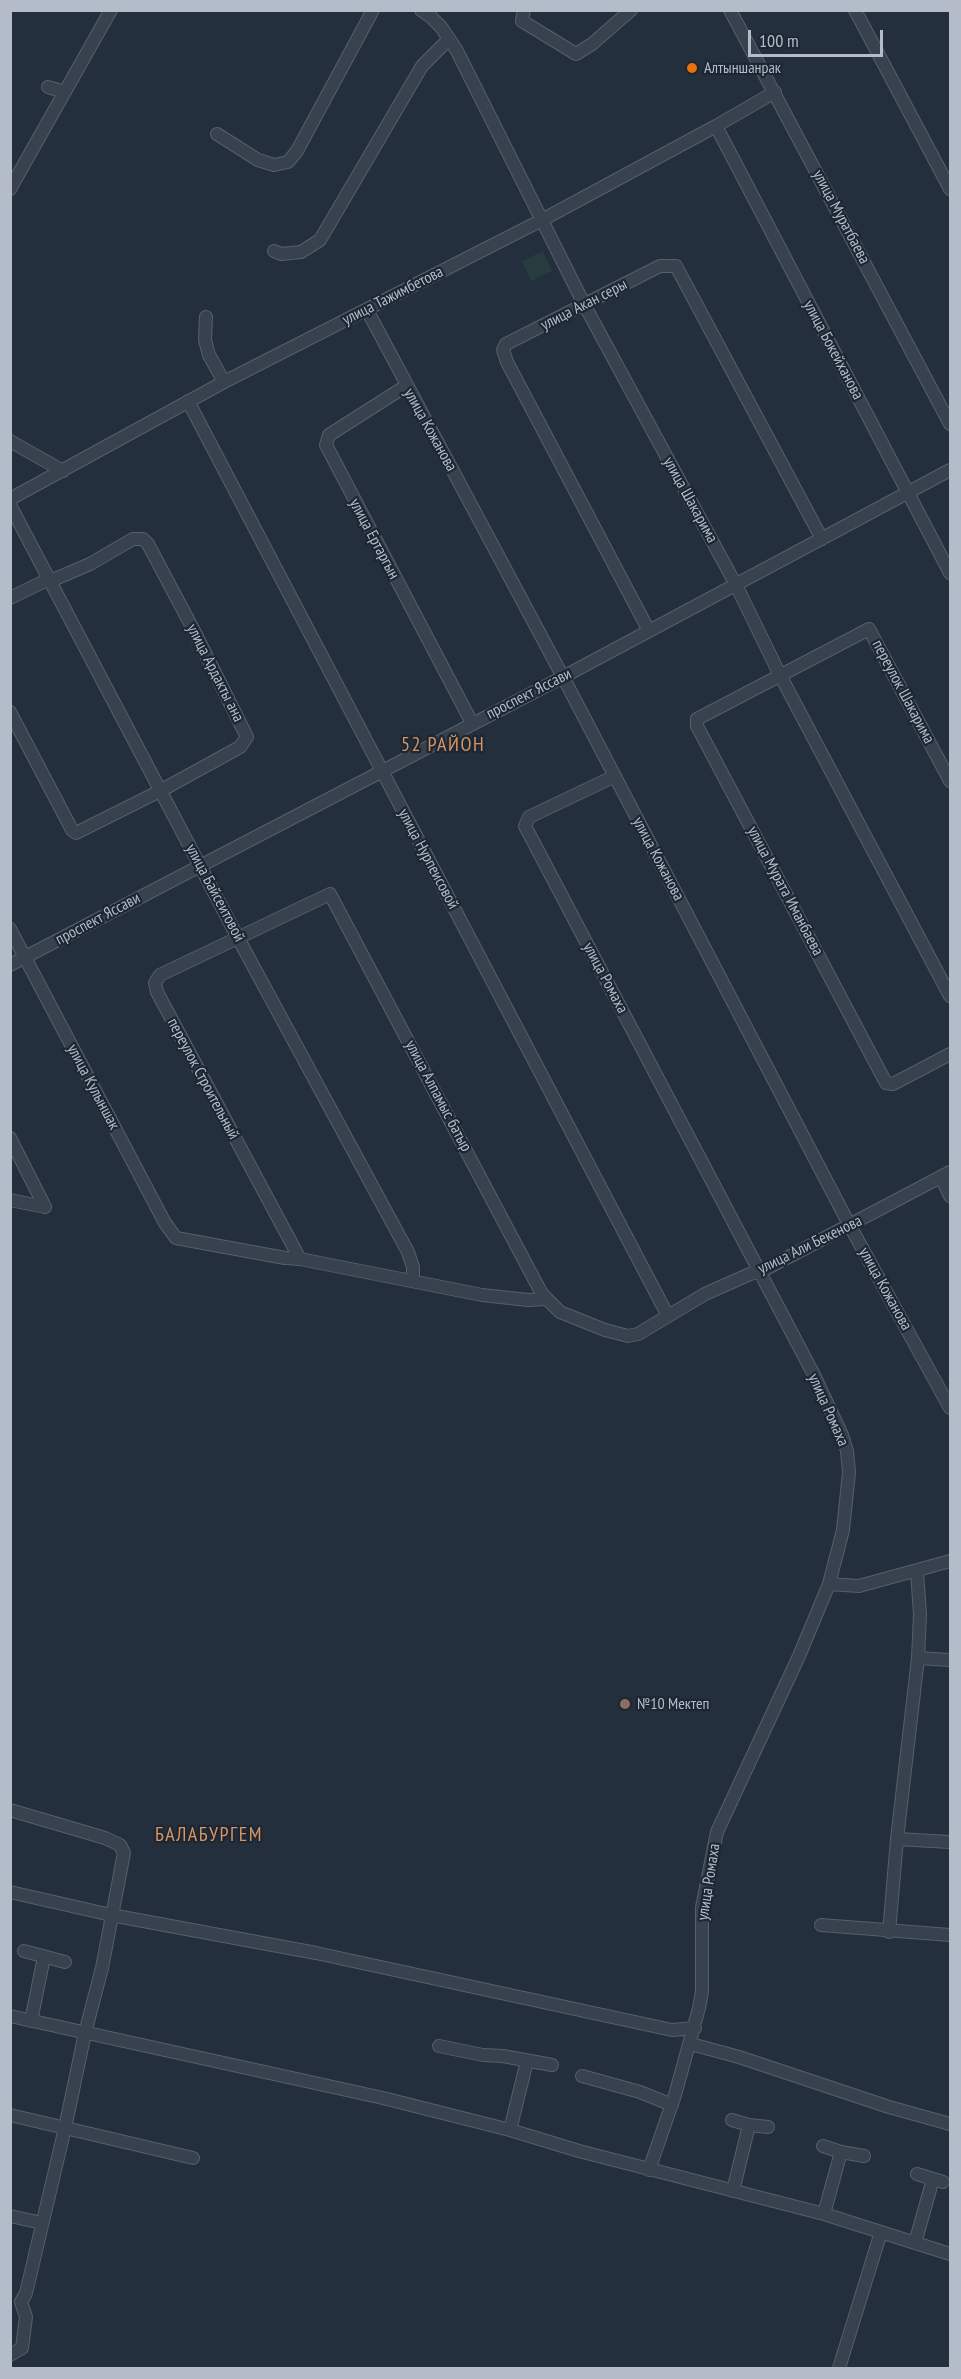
<!DOCTYPE html>
<meta charset="utf-8">
<style>
body{margin:0}
#map{position:relative;width:961px;height:2379px;overflow:hidden;background:#242f3e;font-family:"PT Sans Narrow",sans-serif}
canvas{display:block}
.frame{position:absolute;inset:0;border:12px solid #b4bcc9;pointer-events:none}
.scale{position:absolute;left:748px;top:30px;width:135px;height:27px;box-sizing:border-box;border:3px solid #b4bcc9;border-top:0;padding-left:8px;font-size:18px;line-height:21px;white-space:nowrap;color:#b4bcc9;-webkit-text-stroke:4px #1d2633;paint-order:stroke}
</style>
<div id="map">
<canvas width="961" height="2379"></canvas>
<div class="frame"></div>
<div class="scale">100 m</div>
</div>
<script>
const context = document.querySelector('canvas').getContext('2d');
context.lineJoin = 'round';
function paint(path, color) {
  context.fillStyle = color;
  context.fill(path, 'evenodd');
}
function shape(rows) {
  const path = new Path2D();
  for (const r of rows) {
    path.moveTo(r[0], r[1]);
    for (let i = 2; i < r.length; i += 2) path.lineTo(r[i], r[i + 1]);
  }
  return path;
}
function trace(path, color, width, dash) {
  context.strokeStyle = color;
  context.lineWidth = width;
  context.lineCap = dash ? 'butt' : 'round';
  context.setLineDash(dash || []);
  context.stroke(path);
}
function label(font, color, halo, rows, align = 'center') {
  context.font = font + ' "PT Sans Narrow",sans-serif';
  context.lineWidth = 4.5;
  context.setLineDash([]);
  context.textBaseline = 'middle';
  context.strokeStyle = halo;
  context.fillStyle = color;
  for (const [text, x, y, turn = 0] of rows) {
    context.save();
    context.translate(x, y);
    context.rotate((+turn || 0) * Math.PI / 180);
    context.textAlign = isNaN(turn) ? turn : align;
    if (halo) context.strokeText(text, 0, 0);
    context.fillText(text, 0, 0);
    context.restore();
  }
}
const green = shape([
 [543,251,552,271,531,281,522,261]
]);
const minor = shape([
 [421,10,431,17,441,27,456,49,585,306,736,585,780,675,950,996],
 [524,10,522,21,576,54,592,44,631,10],
 [730,10,950,424],
 [855,10,950,189],
 [48,87,65,92],
 [716,126,950,573],
 [217,134,258,160,274,165,288,162,297,151,373,10],
 [10,189,111,10],
 [274,251,281,254,301,252,320,240,422,66,449,39],
 [367,310,563,677,850,1226,950,1408],
 [206,317,205,340,209,355,224,382],
 [406,386,329,435,326,445,472,723],
 [188,401,668,1316],
 [10,441,63,471],
 [10,499,224,382,542,220,716,126,775,92],
 [10,505,238,938,408,1252,413,1267,413,1281],
 [10,598,47,580,55,579,90,564,133,539,143,539,148,544,192,627,247,737,240,747,160,791,76,833,72,830,10,712],
 [649,631,507,362,503,350,506,344,660,266,676,266,822,539],
 [615,776,529,817,525,826,814,1375,842,1435,847,1451,849,1472,843,1530,829,1584,799,1656,717,1832,702,1907,702,1991,699,2008,675,2095,649,2170],
 [950,781,869,629,697,719,697,726,886,1083,893,1084,950,1054],
 [10,929,165,1223,176,1238,285,1258,300,1259,482,1295,528,1300,546,1299],
 [10,965,563,677,950,470],
 [10,1138,45,1207],
 [941,1177,950,1196],
 [10,1200,45,1207],
 [300,1259,157,992,155,983,160,975,330,894,542,1294,560,1312,605,1330,628,1336,638,1334,705,1294,750,1274,760,1272,950,1172],
 [829,1584,859,1586,950,1561],
 [918,1658,950,1660],
 [10,1810,105,1838,120,1845,124,1853,102,1968,85,2033,65,2128,26,2293,21,2302,26,2317,22,2348,10,2355],
 [897,1839,950,1842],
 [10,1892,111,1915,316,1953,672,2030,695,2028],
 [821,1925,950,1935],
 [889,1932,897,1839,918,1658,920,1614,917,1572],
 [24,1951,65,1962],
 [10,2016,383,2098,510,2130,579,2151,824,2214,950,2254],
 [31,2021,44,1957],
 [691,2044,739,2057,889,2107,950,2124],
 [439,2046,483,2055,503,2056,552,2065],
 [582,2076,640,2092,672,2105],
 [10,2115,193,2158],
 [732,2120,749,2125,768,2127],
 [510,2130,527,2061],
 [823,2146,841,2152,864,2156],
 [917,2174,943,2182],
 [733,2191,749,2125],
 [824,2214,841,2152],
 [10,2216,42,2223],
 [915,2243,933,2179],
 [839,2368,881,2232]
]);
const markers = [
 [692,68,6,"#e8710a"],
 [625,1704,6,"#8d6e63"]
];
const poiNames = [
 ["Алтыншанрак",704,68],
 ["№10 Мектеп",637,1704]
];
const streetNames = [
 ["улица Муратбаева",841,217,62],
 ["улица Тажимбетова",393,296,-27],
 ["улица Акан серы",584,305,-27],
 ["улица Бокейханова",833,350,62],
 ["улица Кожанова",430,430,61],
 ["улица Шакарима",690,500,61],
 ["улица Ертаргын",374,539,62],
 ["улица Ардакты ана",215,673,63],
 ["переулок Шакарима",903,692,62],
 ["проспект Яссави",529,694,-27],
 ["улица Нурпеисовой",428,859,62],
 ["улица Кожанова",658,859,62],
 ["улица Мурата Иманбаева",785,891,62],
 ["улица Байсеитовой",215,893,62],
 ["проспект Яссави",98,919,-28],
 ["улица Ромаха",605,978,62],
 ["переулок Строительный",203,1079,62],
 ["улица Кулыншак",93,1087,62],
 ["улица Алпамыс батыр",438,1096,62],
 ["улица Али Бекенова",810,1245,-26],
 ["улица Кожанова",885,1289,61],
 ["улица Ромаха",828,1410,66],
 ["улица Ромаха",709,1882,-81]
];
const quarterNames = [
 ["52 РАЙОН",443,745],
 ["БАЛАБУРГЕМ",209,1835]
];
paint(green, '#263c3f');
trace(minor, '#565f6c', 14);
trace(minor, '#38414e', 12);
for (const [x, y, r, color] of markers) {
  const dot = new Path2D();
  dot.arc(x, y, r, 0, 2 * Math.PI);
  context.fillStyle = color;
  context.fill(dot);
  trace(dot, '#1d2633', 2);
}
label('16px', '#b4bcc9', '#1d2633', poiNames, 'left');
label('16px', '#b4bcc9', '#1d2633', streetNames);
context.letterSpacing = '1.5px';
label('20px', '#d59563', '#1d2633', quarterNames);
context.letterSpacing = '0px';
</script>
